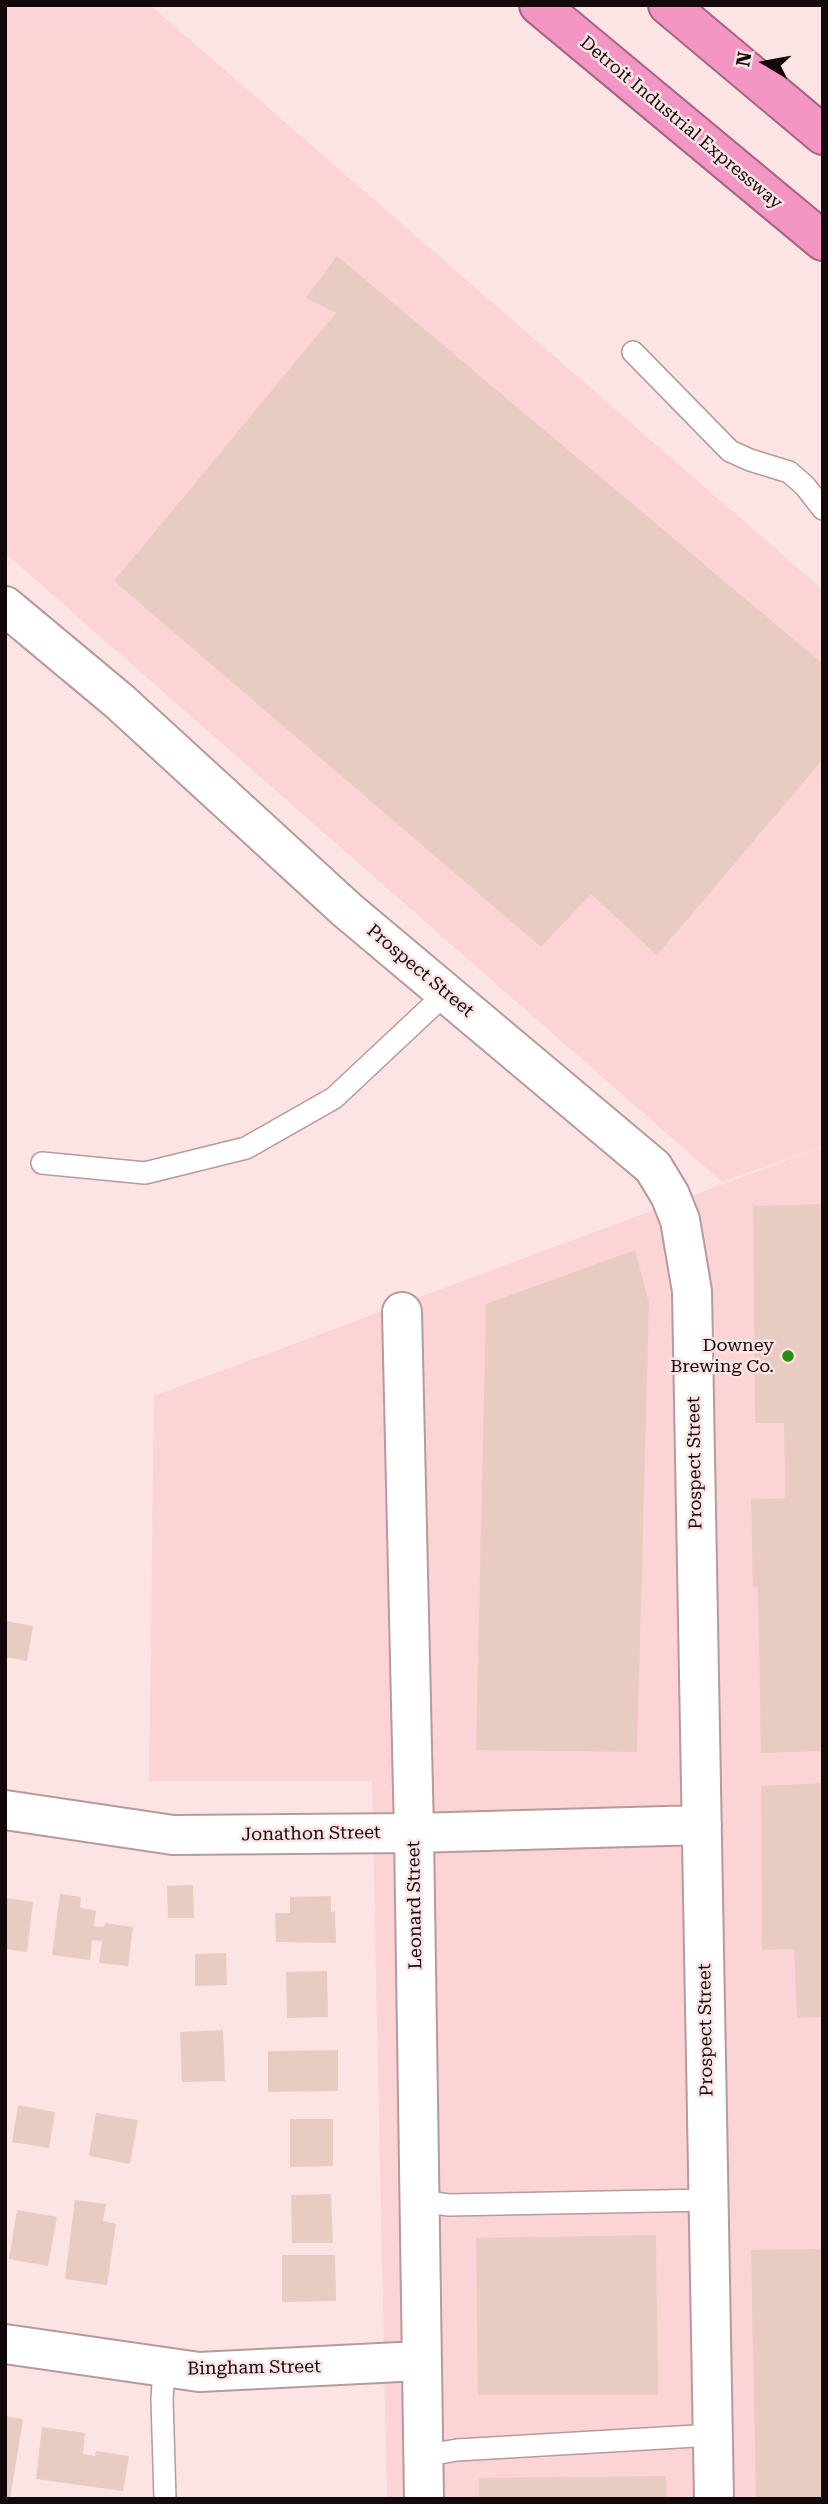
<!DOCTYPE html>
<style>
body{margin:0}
#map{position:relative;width:828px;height:2504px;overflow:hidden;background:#fce3e4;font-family:"Roboto Serif",serif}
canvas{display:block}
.frame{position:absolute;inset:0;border:7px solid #13090a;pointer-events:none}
.north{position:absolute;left:730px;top:28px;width:70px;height:70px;-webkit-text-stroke:5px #fce3e4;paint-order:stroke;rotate:280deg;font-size:19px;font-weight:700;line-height:28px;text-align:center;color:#13090a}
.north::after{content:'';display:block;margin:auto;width:24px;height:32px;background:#13090a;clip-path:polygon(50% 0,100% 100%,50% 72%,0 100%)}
</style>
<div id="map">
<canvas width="828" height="2504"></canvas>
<div class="frame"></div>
<div class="north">N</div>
</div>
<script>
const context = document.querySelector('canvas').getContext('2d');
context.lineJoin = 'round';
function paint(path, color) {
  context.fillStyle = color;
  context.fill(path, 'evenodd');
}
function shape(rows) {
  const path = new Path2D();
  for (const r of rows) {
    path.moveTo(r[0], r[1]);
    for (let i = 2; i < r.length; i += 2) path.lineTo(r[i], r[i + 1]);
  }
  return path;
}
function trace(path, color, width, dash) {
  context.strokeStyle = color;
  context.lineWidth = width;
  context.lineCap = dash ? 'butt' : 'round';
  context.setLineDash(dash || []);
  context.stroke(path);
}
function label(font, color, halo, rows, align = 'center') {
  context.font = font + ' "Roboto Serif",serif';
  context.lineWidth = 5;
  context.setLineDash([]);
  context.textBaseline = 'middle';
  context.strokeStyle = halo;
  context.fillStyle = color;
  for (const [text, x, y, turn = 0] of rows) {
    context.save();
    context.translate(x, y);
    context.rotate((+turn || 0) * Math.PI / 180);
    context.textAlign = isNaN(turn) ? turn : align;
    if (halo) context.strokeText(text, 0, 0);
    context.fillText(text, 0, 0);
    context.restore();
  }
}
const built = shape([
 [5,5,150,5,823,590,823,1146,722,1182,5,553],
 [823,1147,823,2499,387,2499,372,1781,149,1781,154,1396]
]);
const building = shape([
 [337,256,823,664,823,759,657,955,591,894,541,947,114,581,336,313,306,298],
 [823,1204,823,1751,761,1753,758,1588,753,1587,751,1499,785,1498,785,1467,784,1423,755,1423,753,1206],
 [635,1250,649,1303,637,1752,476,1750,486,1304],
 [5,1621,33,1626,27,1661,5,1657],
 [823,1783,823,2017,797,2018,794,1949,762,1950,761,1786],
 [193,1885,194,1918,168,1918,167,1886],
 [60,1894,81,1897,80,1908,96,1910,94,1926,104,1927,105,1923,133,1927,128,1966,99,1963,102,1941,92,1940,90,1960,52,1955],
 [331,1896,331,1912,335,1911,336,1943,276,1942,275,1913,290,1913,290,1897],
 [5,1898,33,1902,27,1952,5,1949],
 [226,1953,227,1985,195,1986,195,1954],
 [327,1971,328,2017,287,2018,286,1972],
 [223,2030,225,2081,182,2082,180,2032],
 [338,2050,338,2091,268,2092,268,2051],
 [18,2105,55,2112,49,2148,12,2142],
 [96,2113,138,2120,130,2164,89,2156],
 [290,2119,333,2119,333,2166,290,2167],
 [331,2194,333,2243,292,2243,291,2195],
 [75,2200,106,2204,103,2221,116,2224,107,2285,65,2279],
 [17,2210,57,2217,48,2266,9,2259],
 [656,2235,658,2395,478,2395,476,2238],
 [823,2249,823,2499,756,2499,751,2250],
 [282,2255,335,2255,336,2301,282,2302],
 [5,2416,23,2419,10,2499,5,2498],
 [42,2427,85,2433,83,2454,95,2456,96,2451,129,2456,123,2491,36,2479],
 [666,2476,666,2499,479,2499,479,2478]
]);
const lane = shape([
 [633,352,730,451,750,460,789,472,805,486,823,509],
 [42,1163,145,1173,246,1148,334,1098,446,993],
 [419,2201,449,2205,709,2200],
 [164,2367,162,2399,165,2499],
 [423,2456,457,2450,713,2435]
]);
const street = shape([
 [5,606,119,701,347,910,653,1167,670,1195,680,1220,692,1291,714,2499],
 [402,1312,414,1833,424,2499],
 [5,1810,173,1835,414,1833,702,1825],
 [5,2344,199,2372,420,2361]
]);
const highway = shape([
 [539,5,823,241],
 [668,5,823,135]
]);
const markers = [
 [788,1356,7,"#248e11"]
];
const streetNames = [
 ["Detroit Industrial Expressway",681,123,40],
 ["Prospect Street",420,971,40],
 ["Prospect Street",695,1463,-91],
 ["Jonathon Street",311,1834,-1],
 ["Leonard Street",415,1905,-91],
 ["Prospect Street",706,2030,-91],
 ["Bingham Street",254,2368,-1]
];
const poiNames = [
 ["Downey",774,1346],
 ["Brewing Co.",774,1367]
];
paint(built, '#fcd4d6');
paint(building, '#e8ccc2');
trace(lane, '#b79a9b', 24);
trace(street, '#b79a9b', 42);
trace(highway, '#a56583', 42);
trace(lane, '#fff', 21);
trace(street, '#fff', 38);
trace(highway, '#f396c4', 38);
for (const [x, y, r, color] of markers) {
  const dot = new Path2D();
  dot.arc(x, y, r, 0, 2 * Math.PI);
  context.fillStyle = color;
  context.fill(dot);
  trace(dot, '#fce3e4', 2.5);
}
label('18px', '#13090a', '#fce3e4', streetNames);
label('18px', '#13090a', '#fce3e4', poiNames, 'right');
</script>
